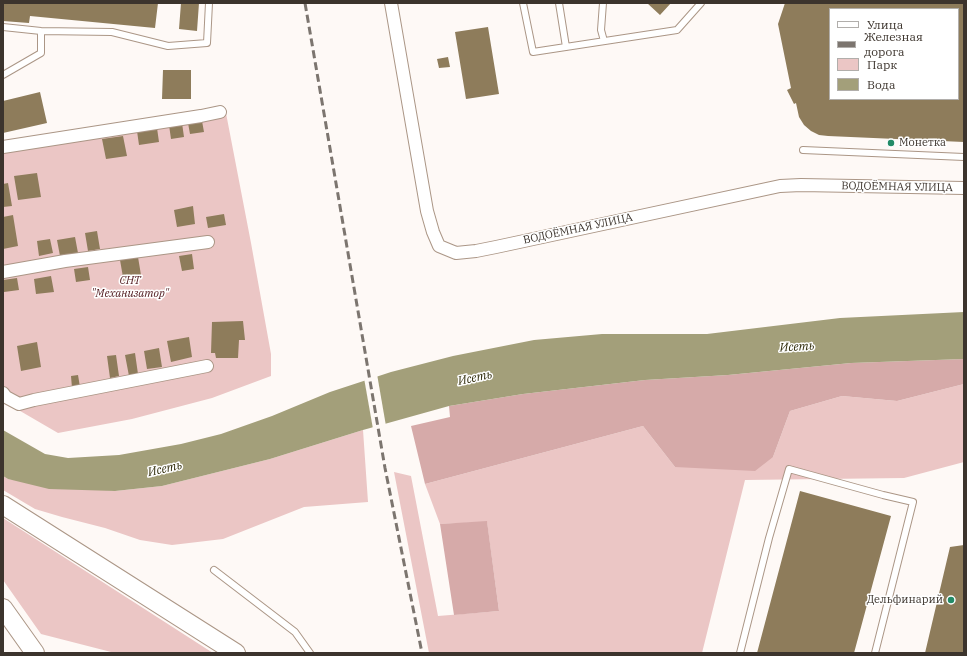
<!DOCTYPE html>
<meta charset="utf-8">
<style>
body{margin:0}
#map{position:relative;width:967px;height:656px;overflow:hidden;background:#fef9f6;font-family:"IBM Plex Serif",serif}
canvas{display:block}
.frame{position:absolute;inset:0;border:4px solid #3c342d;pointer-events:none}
.legend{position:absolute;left:829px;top:8px;width:130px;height:92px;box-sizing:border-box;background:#fff;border:1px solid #b1aeab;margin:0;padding:5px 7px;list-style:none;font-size:12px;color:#3c342d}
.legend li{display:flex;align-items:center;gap:8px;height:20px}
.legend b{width:20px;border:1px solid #b1aeab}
</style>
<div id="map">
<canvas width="967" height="656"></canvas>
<div class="frame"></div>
<ul class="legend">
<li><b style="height:5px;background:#fff"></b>Улица</li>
<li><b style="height:5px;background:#7c756f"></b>Железная дорога</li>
<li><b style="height:11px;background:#ebc6c5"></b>Парк</li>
<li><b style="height:11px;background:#a39f7a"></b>Вода</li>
</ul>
</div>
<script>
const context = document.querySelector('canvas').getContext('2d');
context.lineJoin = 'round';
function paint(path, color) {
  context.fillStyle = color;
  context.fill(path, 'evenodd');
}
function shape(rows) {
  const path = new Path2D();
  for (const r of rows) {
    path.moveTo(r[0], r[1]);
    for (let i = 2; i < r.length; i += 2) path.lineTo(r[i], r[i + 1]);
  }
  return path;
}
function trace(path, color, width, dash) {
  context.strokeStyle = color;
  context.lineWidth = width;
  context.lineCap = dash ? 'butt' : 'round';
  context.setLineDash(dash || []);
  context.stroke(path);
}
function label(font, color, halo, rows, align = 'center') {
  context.font = font + ' "IBM Plex Serif",serif';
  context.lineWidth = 3;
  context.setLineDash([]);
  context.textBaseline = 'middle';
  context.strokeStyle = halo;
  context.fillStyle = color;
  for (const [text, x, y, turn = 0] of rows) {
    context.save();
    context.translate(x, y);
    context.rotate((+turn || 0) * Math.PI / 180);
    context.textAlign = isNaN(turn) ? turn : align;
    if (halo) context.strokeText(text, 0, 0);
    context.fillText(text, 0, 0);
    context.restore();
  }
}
const green = shape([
 [225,108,251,243,271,354,271,376,212,398,132,419,58,433,3,401,3,144],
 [964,384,964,462,904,478,745,480,702,653,429,653,394,472,411,476,438,616,499,611,487,522,440,524,425,484,643,426,675,467,773,457,790,411,842,396,897,401],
 [363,430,368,502,304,507,223,539,172,545,140,540,105,528,62,517,35,509,3,490,3,476,8,479,115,491,162,486,270,459],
 [3,518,213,653,115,653,41,634,3,580]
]);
const forest = shape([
 [964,359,964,384,897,401,842,396,790,411,773,457,755,471,675,467,643,426,425,484,411,426,450,417,449,406,523,394,645,380,728,375,851,363],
 [487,521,499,611,454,615,440,524]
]);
const water = shape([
 [964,312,964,359,851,363,728,375,645,380,523,394,449,406,363,430,270,459,162,486,115,491,49,489,8,479,3,476,3,430,45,454,68,458,119,455,181,444,221,434,272,416,330,392,391,372,453,356,534,340,602,334,707,334,840,318]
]);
const pier = shape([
 [377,374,386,426,373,429,364,378]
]);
const building = shape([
 [3,3,158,3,155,28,30,16,29,23,3,21],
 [181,3,199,3,197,31,179,29],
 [647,3,671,3,660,15],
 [785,3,964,3,964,142,828,136,819,135,811,131,804,125,799,117,796,103,794,104,787,90,791,88,778,24],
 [830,9,958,9,958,99,830,99],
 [488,27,499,94,466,99,455,32],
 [448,57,450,67,439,68,437,59],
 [163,70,191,70,191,99,162,99],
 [40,92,47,123,3,133,3,101],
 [202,121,204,132,190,134,188,123],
 [182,123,184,137,171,139,169,125],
 [157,128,159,142,139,145,137,131],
 [123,136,127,156,106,159,102,139],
 [37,173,41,197,18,200,14,176],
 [8,183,12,206,3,207,3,184],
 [193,206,195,224,177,227,174,210],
 [224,214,226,225,208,228,206,217],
 [13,215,18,246,3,249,3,217],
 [97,231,100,249,88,251,85,233],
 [75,237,78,253,60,256,57,240],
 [50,239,53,253,39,256,37,241],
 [192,254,194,269,182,271,179,256],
 [138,257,141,275,136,276,136,281,124,283,120,260],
 [88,267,90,280,76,282,74,269],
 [51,276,54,292,36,294,34,279],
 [17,278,19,290,4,292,3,280],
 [243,321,245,340,239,340,238,358,216,358,215,353,211,353,212,322],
 [189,337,192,357,171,362,167,341],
 [37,342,41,367,21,371,17,346],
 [159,348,162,367,147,369,144,351],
 [135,353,138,374,129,376,125,355],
 [116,355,119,376,110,378,107,356],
 [78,375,80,387,72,388,71,376],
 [800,491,891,516,854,653,757,653],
 [964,545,964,653,925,653,950,547]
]);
const service = shape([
 [523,3,533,52,677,30,701,3],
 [559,3,566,47],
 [603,3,601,30,604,41],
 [3,27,41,31,112,32,168,46,207,43,209,3],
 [3,75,41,53,41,31],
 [803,150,964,157],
 [214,570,295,632,310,653],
 [740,653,769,538,789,469,883,495,913,502,875,653]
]);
const minor = shape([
 [391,3,427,211,433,232,439,246,456,253,476,251,496,247,780,186,801,185,964,188],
 [3,147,201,116,220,112],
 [3,272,65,261,208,242],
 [3,393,6,397,19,404,34,400,207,366]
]);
const primary = shape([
 [3,505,236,653],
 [3,608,35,653]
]);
const rail = shape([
 [305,3,385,468,422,653]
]);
const markers = [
 [891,143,4,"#228b67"],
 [951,600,4,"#228b67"]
];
const poiNames = [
 ["Монетка",899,143],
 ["Дельфинарий",943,600,"right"]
];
const streetNames = [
 ["ВОДОЁМНАЯ УЛИЦА",897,187,1],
 ["ВОДОЁМНАЯ УЛИЦА",578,229,-12]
];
const parkNames = [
 ["СНТ",130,281],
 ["\"Механизатор\"",130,294]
];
const waterNames = [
 ["Исеть",797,347,-3],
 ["Исеть",475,378,-12],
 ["Исеть",165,469,-13]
];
paint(green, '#ebc6c5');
paint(forest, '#d6aaa9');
paint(water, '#a39f7a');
paint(pier, '#fef9f6');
paint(building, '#8e7c5b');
trace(service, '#ab9686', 8);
trace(minor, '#ab9686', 14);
trace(primary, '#ab9686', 20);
trace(service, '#fff', 6);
trace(minor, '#fff', 12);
trace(primary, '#fff', 18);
trace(rail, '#7c756f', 3, [8, 4]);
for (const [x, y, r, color] of markers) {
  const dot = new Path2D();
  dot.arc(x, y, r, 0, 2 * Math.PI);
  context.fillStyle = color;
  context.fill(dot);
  trace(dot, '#fff', 1.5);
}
label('11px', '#3c342d', '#fff', poiNames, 'left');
label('11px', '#3c342d', '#fff', streetNames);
label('italic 11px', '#4e171c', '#fff', parkNames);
label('italic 12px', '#302c0b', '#fff', waterNames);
</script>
